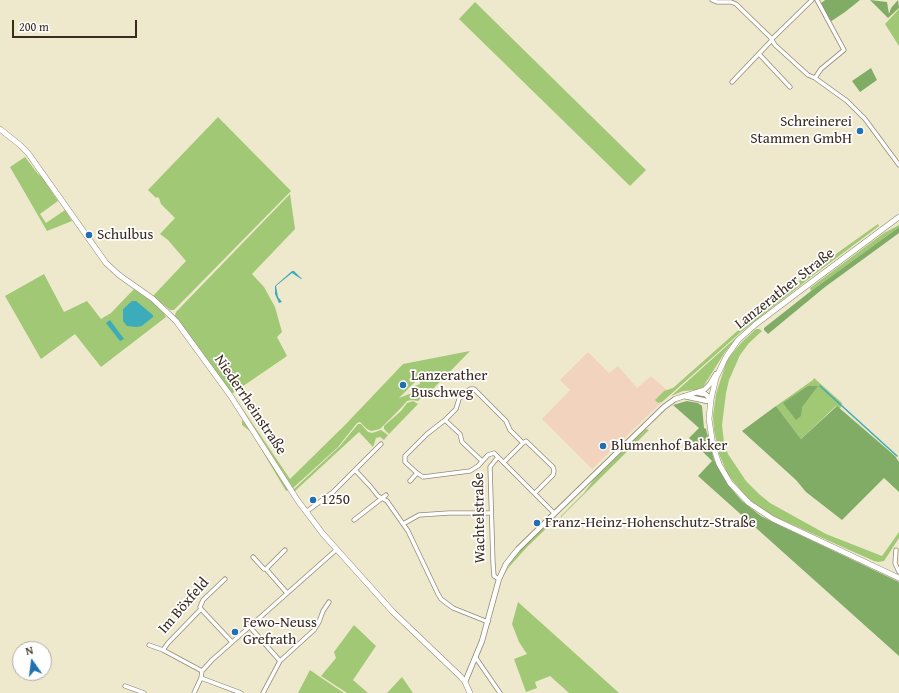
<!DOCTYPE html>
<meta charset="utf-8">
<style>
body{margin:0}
#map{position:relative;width:899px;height:693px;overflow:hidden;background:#eee8cd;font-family:"Gentium Book Plus",serif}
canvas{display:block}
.north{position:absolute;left:12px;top:641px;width:40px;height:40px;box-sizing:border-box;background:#fff;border:1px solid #b1aaa5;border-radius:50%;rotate:346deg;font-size:11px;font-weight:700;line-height:16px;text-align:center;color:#3b2a1e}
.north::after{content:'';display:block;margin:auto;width:14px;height:18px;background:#1f6fb2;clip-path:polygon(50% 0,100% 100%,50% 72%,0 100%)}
.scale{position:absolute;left:12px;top:20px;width:125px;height:18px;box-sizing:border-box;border:2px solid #3b2a1e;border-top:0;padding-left:5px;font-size:12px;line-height:14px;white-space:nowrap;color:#3b2a1e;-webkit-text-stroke:3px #fff;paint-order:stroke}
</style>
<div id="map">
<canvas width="899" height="693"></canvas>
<div class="north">N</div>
<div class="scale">200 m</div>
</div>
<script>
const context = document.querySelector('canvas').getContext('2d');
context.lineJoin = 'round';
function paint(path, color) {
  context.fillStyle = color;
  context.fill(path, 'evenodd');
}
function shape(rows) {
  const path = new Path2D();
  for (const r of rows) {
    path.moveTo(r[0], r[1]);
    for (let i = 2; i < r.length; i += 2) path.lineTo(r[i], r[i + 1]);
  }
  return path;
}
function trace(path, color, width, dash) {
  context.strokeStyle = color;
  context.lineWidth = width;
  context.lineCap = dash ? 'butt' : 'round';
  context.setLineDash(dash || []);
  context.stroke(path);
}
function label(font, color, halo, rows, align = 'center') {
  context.font = font + ' "Gentium Book Plus",serif';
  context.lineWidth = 3.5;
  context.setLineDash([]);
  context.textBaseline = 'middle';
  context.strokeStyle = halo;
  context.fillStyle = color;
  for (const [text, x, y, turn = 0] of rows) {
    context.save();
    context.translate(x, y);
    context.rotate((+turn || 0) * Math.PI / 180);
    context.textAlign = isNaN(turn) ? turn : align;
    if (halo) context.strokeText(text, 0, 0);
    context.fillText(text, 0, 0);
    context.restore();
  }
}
const built = shape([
 [588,352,609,373,618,366,637,388,651,376,667,390,657,398,658,403,662,402,592,469,542,419,570,390,560,380]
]);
const green = shape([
 [475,2,646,170,630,186,459,19],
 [899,9,899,46,885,24],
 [218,117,291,191,174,310,170,310,153,296,186,261,168,240,160,234,175,218,161,204,159,198,157,197,156,198,148,190],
 [25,157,38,174,42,177,58,201,40,214,46,223,65,210,72,221,47,231,10,167],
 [290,194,295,229,252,274,264,287,275,307,282,332,277,337,287,356,233,393,230,392,175,317,175,315,176,312],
 [878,224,879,226,815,274,741,332,662,402,658,403,655,400,664,391,673,388,752,318,812,271],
 [899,225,899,227,811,291,810,288,884,233],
 [44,274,64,312,87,301,101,319,111,313,134,289,152,302,163,312,166,317,101,367,75,334,41,359,5,296],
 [134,301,153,315,152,317,142,326,123,309],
 [756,329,759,329,762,331,749,343,740,355,729,380,726,393,722,425,724,442,728,454,746,481,759,494,770,503,826,534,882,556,899,532,899,538,884,561,878,562,874,561,764,512,747,498,728,475,719,454,714,430,713,416,716,394,727,360,741,343],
 [739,335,725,352,703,387,696,390,683,391,671,396],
 [470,351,425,397,412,389,415,386,420,384,420,382,418,379,399,398,412,393,419,394,422,397,418,401,412,400,407,401,400,409,380,429,371,431,367,429,360,422,357,423,338,447,293,488,234,396,290,479,345,425,403,364],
 [814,378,842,403,840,409,836,406,801,439,776,406,813,380],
 [413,401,418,404,389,434,384,429,384,426,401,411,407,403],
 [244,418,289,490,286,491,251,432,242,425,242,421],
 [358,424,361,424,368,432,372,433,381,430,388,435,384,440,380,437,376,438,373,447,359,432,295,491,293,490,340,446],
 [646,429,649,430,562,516,562,519,561,516,584,493,595,478],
 [554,518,555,520,527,547,509,567,501,580,513,558,532,537],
 [518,602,608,683,619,693,569,693,550,676,535,682,537,688,526,692,514,659,527,654,519,642,512,624],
 [354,625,376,646,353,680,368,693,347,693,321,676,336,658,334,652],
 [310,670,320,677,344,693,298,693],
 [402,677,413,693,387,693]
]);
const forest = shape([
 [825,0,860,0,845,12,830,22,820,4],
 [870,0,887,2,889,14,891,8,898,0,899,8,888,18],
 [871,68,877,80,860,92,852,81],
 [899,227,899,233,825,287,768,334,764,330,764,328,811,291],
 [808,386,818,386,802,407,801,416,796,420,783,403],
 [687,401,698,403,702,406,704,428,706,429,714,460,729,486,742,501,761,516,777,524,899,582,899,656,698,476,712,461,689,438,699,428,673,405],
 [776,406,801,439,837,406,895,456,899,462,899,492,884,478,842,520,806,492,796,480,742,431]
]);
const water = shape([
 [292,271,294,271,302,279,301,279,292,273,276,286,278,297,282,302,279,303,275,294,275,286],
 [132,301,136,301,153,315,153,317,142,326,137,327,127,326,123,321,123,309],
 [110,320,124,339,120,341,106,323]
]);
const stream = shape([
 [820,386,897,456]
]);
const minor = shape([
 [712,0,717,2,731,2,736,4,770,37,775,45,808,75,815,78,847,101,865,119,899,165],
 [772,39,812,0],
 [759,54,790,87],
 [815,78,821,69,844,50,817,0],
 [732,82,772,40],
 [445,420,460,434,462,442,482,461],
 [498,457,490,467,493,563,494,576,499,579],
 [504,462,523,443,526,441,553,467,554,471,553,475,535,493],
 [355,470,370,486,378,496,387,501,408,531,438,594,441,599,453,608,488,622],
 [417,473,405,462,405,456,427,434,445,420,456,409,459,399,470,389,474,389,506,421,510,430,523,443],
 [410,481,417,473,423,477,470,471,478,466,488,455,494,453,554,513],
 [306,512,333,492,381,444],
 [354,520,386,495],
 [403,524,419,515,449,513,491,513],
 [896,550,895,563,899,572],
 [253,557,264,569,266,569,287,593],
 [266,569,285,550],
 [201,609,232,642],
 [250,627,280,661],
 [149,645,163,650,202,671],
 [163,650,168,643,201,609,200,607,203,600,225,579],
 [476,658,500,693],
 [201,678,241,693],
 [125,686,144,693],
 [194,693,201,678,202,671,212,660,336,550],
 [263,693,280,661,314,630,319,622,323,611,329,602]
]);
const tertiary = shape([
 [699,393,705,394,711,399],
 [684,396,707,401,711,399],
 [465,682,482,641,499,579,506,564,518,549,664,407,675,399,704,390,710,384,716,374]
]);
const secondary = shape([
 [0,129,20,145,28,153,106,263,119,275,153,299,176,321,230,395,298,501,323,534,393,612,461,677,465,682,470,693],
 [899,217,809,284,756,324,738,340,726,357,716,378,711,399,709,419,713,446,719,464,730,483,749,503,773,519,899,578]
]);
const markers = [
 [860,131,4,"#1f6fb2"],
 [89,235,4,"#1f6fb2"],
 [403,385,4,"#1f6fb2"],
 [603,446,4,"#1f6fb2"],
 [313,500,4,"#1f6fb2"],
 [537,523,4,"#1f6fb2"],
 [235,632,4,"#1f6fb2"]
];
const poiNames = [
 ["Schreinerei",852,122,"right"],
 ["Stammen GmbH",852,139,"right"],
 ["Schulbus",97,235],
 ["Lanzerather",411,376],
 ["Buschweg",411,393],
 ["Blumenhof Bakker",611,446],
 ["1250",321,500],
 ["Franz-Heinz-Hohenschutz-Straße",545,523],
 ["Fewo-Neuss",243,623],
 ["Grefrath",243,640]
];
const streetNames = [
 ["Lanzerather Straße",785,289,-38],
 ["Niederrheinstraße",250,405,56],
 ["Wachtelstraße",480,518,-91],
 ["Im Böxfeld",184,606,-49]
];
paint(built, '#f2d4be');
paint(green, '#a1c874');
paint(forest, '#80ac66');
paint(water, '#3cabba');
trace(stream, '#3cabba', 1.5);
trace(minor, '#948976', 5);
trace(tertiary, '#948976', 6);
trace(secondary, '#948976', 6);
trace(minor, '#fff', 3.5);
trace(tertiary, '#fff', 4.5);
trace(secondary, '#fff', 5);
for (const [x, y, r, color] of markers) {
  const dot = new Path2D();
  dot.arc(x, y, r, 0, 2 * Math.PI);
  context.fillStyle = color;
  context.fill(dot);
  trace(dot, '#fff', 1.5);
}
label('15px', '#3b2a1e', '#fff', poiNames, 'left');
label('15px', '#3b2a1e', '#fff', streetNames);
</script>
